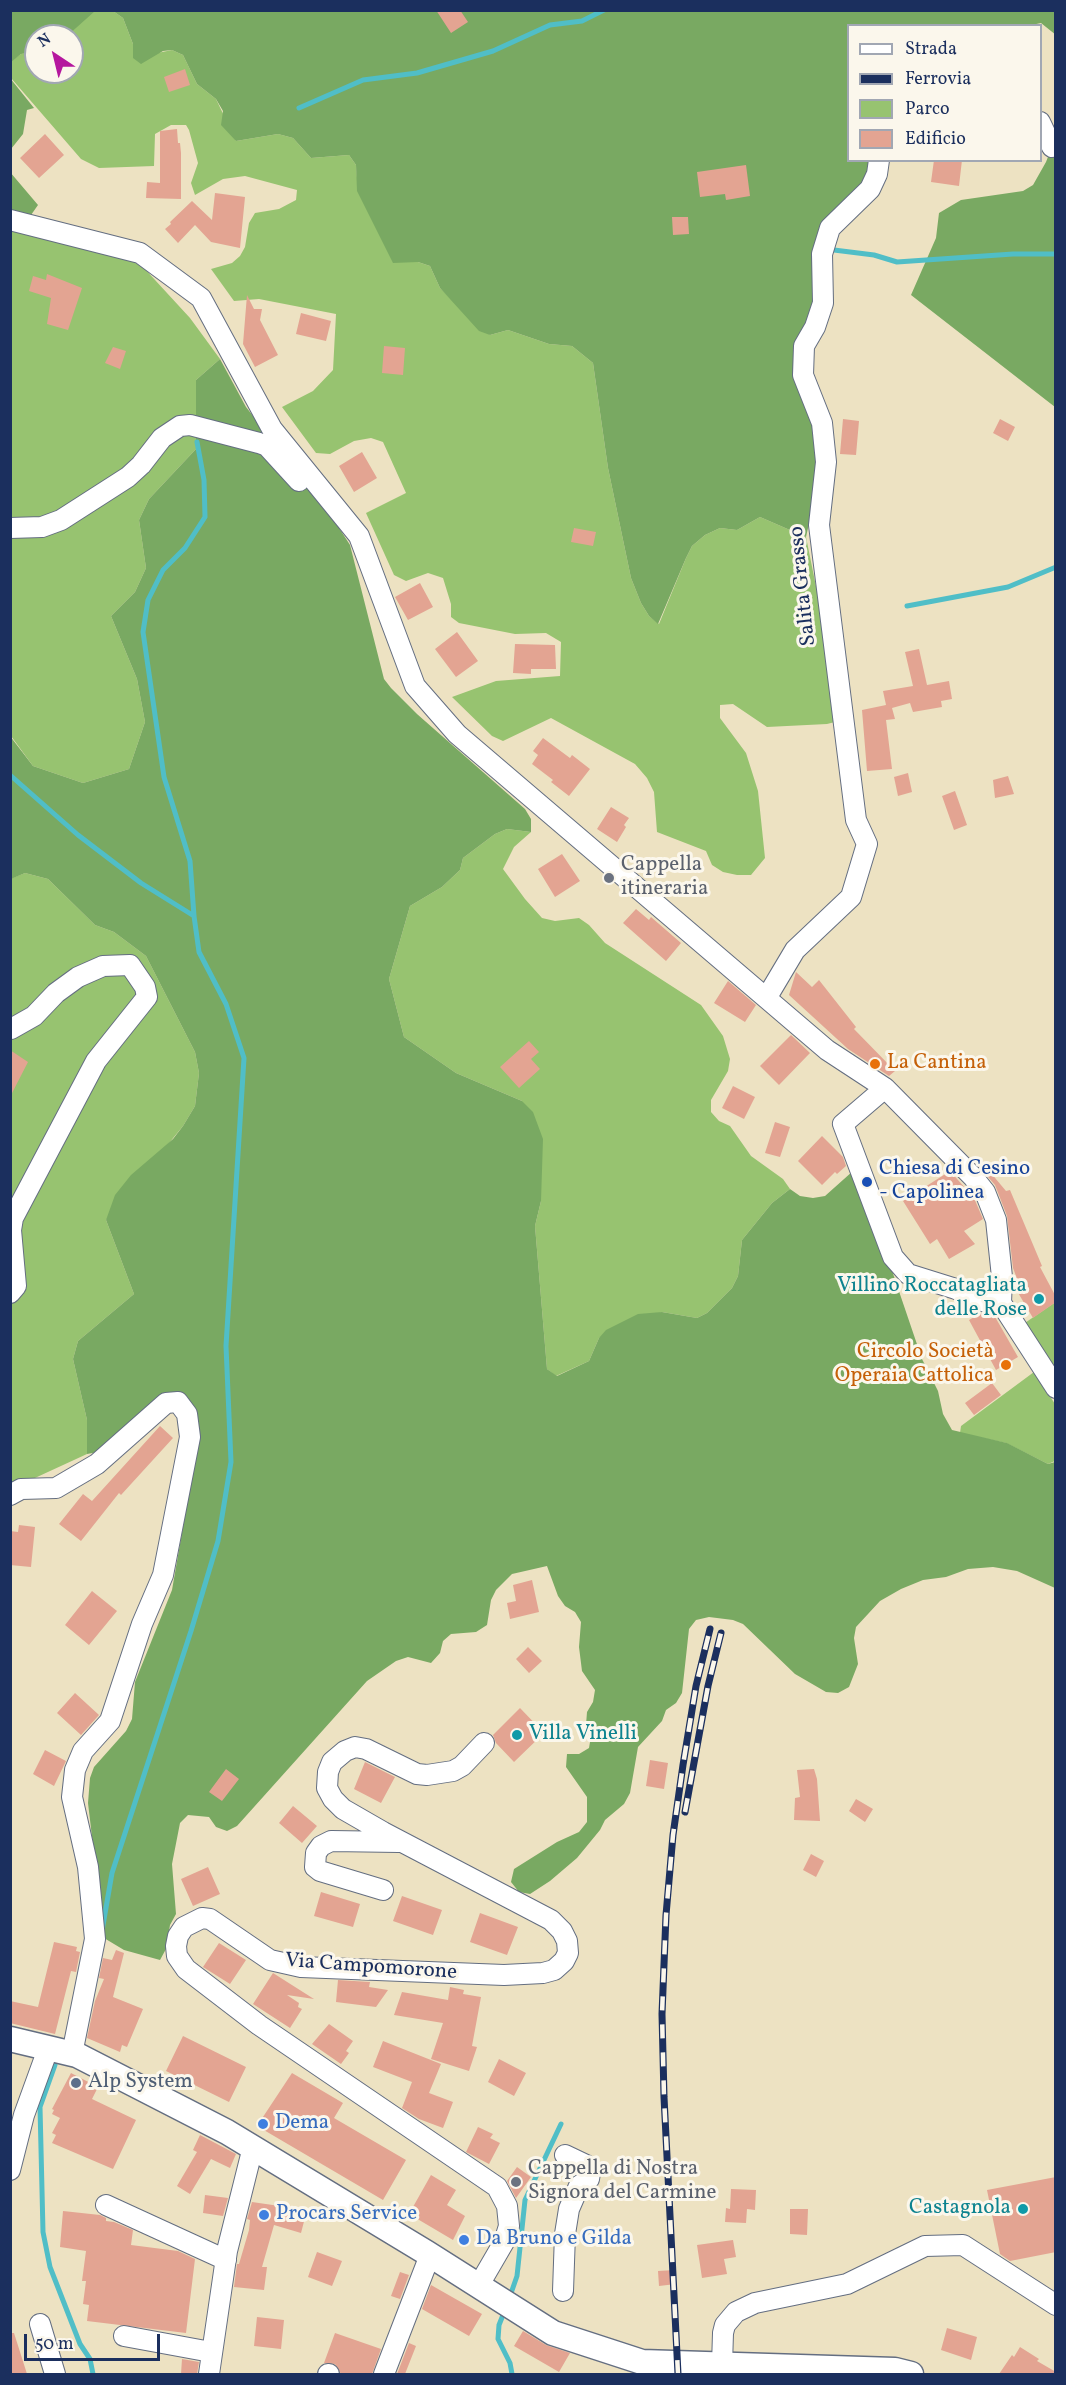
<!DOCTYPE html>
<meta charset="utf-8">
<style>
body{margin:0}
#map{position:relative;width:1066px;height:2385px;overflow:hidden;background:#ede2c2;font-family:Vollkorn,serif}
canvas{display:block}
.frame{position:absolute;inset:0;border:12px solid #1b2f5e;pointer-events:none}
.legend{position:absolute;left:847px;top:24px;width:195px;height:138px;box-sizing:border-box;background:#fbf7ec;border:2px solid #a1a7b3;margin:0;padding:8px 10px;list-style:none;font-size:18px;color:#1b2f5e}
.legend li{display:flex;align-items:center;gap:12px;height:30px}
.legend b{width:30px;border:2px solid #a1a7b3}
.north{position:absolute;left:24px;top:24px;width:60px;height:60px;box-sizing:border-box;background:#fbf7ec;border:2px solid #a1a7b3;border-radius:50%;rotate:325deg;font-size:16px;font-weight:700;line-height:24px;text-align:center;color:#1b2f5e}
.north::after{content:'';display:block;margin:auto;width:21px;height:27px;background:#b5179e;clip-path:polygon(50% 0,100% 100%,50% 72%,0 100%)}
.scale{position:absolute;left:24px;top:2334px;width:136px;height:27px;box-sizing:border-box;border:3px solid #1b2f5e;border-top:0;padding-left:8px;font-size:18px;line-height:21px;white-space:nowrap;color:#1b2f5e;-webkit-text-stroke:4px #fbf7ec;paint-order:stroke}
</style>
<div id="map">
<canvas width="1066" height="2385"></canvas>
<div class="frame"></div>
<ul class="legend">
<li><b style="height:8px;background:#fff"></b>Strada</li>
<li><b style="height:8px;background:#1b2f5e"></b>Ferrovia</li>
<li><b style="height:16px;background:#97c370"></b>Parco</li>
<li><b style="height:16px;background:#e3a492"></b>Edificio</li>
</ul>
<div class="north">N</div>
<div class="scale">50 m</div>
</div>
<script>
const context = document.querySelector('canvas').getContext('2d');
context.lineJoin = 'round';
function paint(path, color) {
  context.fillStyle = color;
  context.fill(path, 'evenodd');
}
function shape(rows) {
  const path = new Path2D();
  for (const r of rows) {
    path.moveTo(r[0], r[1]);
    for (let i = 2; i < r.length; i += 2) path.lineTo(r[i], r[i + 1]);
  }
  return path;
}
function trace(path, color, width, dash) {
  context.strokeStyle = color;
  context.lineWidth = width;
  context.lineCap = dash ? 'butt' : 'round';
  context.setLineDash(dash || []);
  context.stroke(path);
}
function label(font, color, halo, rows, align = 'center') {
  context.font = font + ' Vollkorn,serif';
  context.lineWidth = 6;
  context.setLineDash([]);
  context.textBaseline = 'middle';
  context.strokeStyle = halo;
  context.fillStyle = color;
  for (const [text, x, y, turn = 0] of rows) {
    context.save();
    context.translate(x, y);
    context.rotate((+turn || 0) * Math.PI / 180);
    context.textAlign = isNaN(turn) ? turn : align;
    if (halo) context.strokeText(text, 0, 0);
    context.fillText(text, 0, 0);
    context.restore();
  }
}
const green = shape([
 [92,11,113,11,123,18,133,44,133,58,172,50,183,55,197,84,216,99,236,141,278,134,293,138,311,158,349,155,356,165,358,191,418,262,430,266,440,288,490,335,508,330,549,344,572,346,593,363,608,468,631,578,641,603,649,616,659,624,686,558,692,546,705,535,720,528,737,530,760,517,806,537,843,720,827,724,767,727,733,704,720,705,720,718,746,753,758,791,765,858,751,875,737,875,723,872,712,865,706,851,657,832,654,792,647,778,635,764,551,718,503,741,492,736,452,697,496,681,560,676,561,642,546,633,515,634,459,623,451,617,451,604,443,578,428,573,406,581,394,575,366,513,406,493,383,442,371,438,354,441,330,454,316,453,282,407,313,391,333,370,336,314,259,299,234,301,211,269,232,263,240,256,245,247,249,223,255,213,279,209,296,200,297,190,245,176,223,179,195,195,191,183,198,163,189,130,186,125,171,125,155,134,154,166,99,168,81,159,11,78,12,60,21,54,34,52,36,52,36,72,72,72,72,36,67,36,68,34],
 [11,225,122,255,144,268,190,318,220,359,196,380,196,449,149,499,139,520,146,568,135,592,111,616,137,679,145,722,129,769,83,783,33,766,11,736],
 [507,829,531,832,514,847,503,869,525,899,542,918,555,921,579,918,589,925,605,943,701,1005,723,1036,730,1059,728,1071,711,1100,711,1112,719,1121,730,1126,751,1156,783,1179,790,1189,772,1203,742,1240,738,1276,732,1288,707,1313,697,1318,662,1312,599,1338,589,1361,556,1376,547,1369,535,1226,541,1201,522,1101,456,1073,404,1037,389,979,410,906,442,887,460,870,463,858,495,834],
 [25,873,48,879,95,925,114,932,146,956,195,1052,199,1073,195,1106,183,1126,106,1220,134,1294,78,1341,73,1359,87,1420,87,1454,11,1489,10,879],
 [1054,1303,1055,1305,1055,1380,1019,1327],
 [1034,1372,1055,1404,1055,1461,1048,1464,1006,1443,960,1433,961,1426]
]);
const forest = shape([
 [11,10,95,10,95,11,67,36,36,36,36,52,21,54,11,62],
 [1055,10,1056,35,1041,23,1027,26,848,26,848,160,875,161,868,182,832,218,817,298,798,348,818,439,816,492,806,537,760,517,737,530,720,528,705,535,692,546,686,558,658,624,649,616,641,603,631,578,608,468,593,363,572,346,549,344,508,330,490,335,479,331,440,288,430,266,418,262,393,263,357,191,356,165,349,155,311,158,293,138,278,134,236,141,221,125,223,111,216,99,197,84,183,55,172,50,163,51,141,64,133,58,133,44,123,18,113,11],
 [10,78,34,108,27,110,23,134,11,149],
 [1055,139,1055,407,911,295,936,238,939,213,961,200,1023,191,1033,185,1046,162],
 [10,172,38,205,31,215,18,214,11,211],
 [220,359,246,407,332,517,350,545,384,679,391,688,417,714,525,809,531,819,531,832,507,829,495,834,463,858,460,870,442,887,410,906,389,979,404,1037,456,1073,522,1101,533,1112,543,1139,541,1201,535,1226,547,1369,557,1376,589,1361,599,1338,606,1330,638,1314,662,1312,697,1318,707,1313,732,1288,738,1276,742,1240,772,1203,790,1189,800,1196,813,1198,825,1196,853,1171,885,1250,922,1359,938,1391,943,1414,952,1430,1007,1443,1048,1464,1055,1462,1055,1588,1017,1571,993,1567,968,1569,946,1577,923,1580,901,1589,880,1601,856,1627,854,1638,858,1664,849,1687,838,1693,826,1692,795,1674,743,1624,733,1620,709,1617,696,1620,689,1629,682,1693,676,1703,666,1710,662,1721,638,1747,630,1793,624,1804,605,1820,600,1830,577,1858,550,1881,530,1894,519,1892,511,1882,514,1869,557,1842,579,1832,587,1822,587,1797,566,1767,567,1754,579,1754,589,1748,591,1736,586,1725,587,1712,593,1702,595,1690,582,1671,579,1647,581,1622,575,1612,565,1606,558,1596,547,1566,512,1574,496,1590,491,1600,487,1625,476,1632,451,1634,443,1641,440,1653,431,1663,408,1657,396,1661,367,1681,237,1826,227,1831,216,1827,209,1817,188,1815,180,1823,172,1864,176,1914,170,1925,166,1949,160,1960,124,1950,104,1938,88,1803,90,1778,94,1767,126,1731,132,1719,135,1682,172,1590,199,1435,185,1402,98,1452,87,1454,87,1420,73,1359,78,1341,134,1294,106,1220,115,1195,131,1175,173,1139,183,1126,195,1106,199,1073,195,1052,146,956,114,932,95,925,48,879,25,873,11,879,10,736,33,766,83,783,129,769,145,722,137,679,111,616,135,592,146,568,139,520,149,499,196,449,196,380]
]);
const stream = shape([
 [299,108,363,80,417,73,493,51,550,25,582,21,604,10],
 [834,250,874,255,897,262,1013,254,1056,254],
 [907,606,1008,587,1056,567],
 [10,775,78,835,141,883,194,916],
 [102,1931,112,1873,191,1631,218,1541,231,1462,226,1346,244,1058,226,1004,199,952,194,916,190,861,164,777,143,632,148,600,163,570,185,548,205,517,204,480,197,442],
 [55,2065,40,2107,43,2232,50,2267,80,2344,90,2359,93,2374],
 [509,2299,517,2276,525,2200,561,2124],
 [505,2310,499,2325,498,2339,510,2363,512,2374]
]);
const building = shape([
 [436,10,460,10,468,22,451,33],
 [185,69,190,85,169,92,164,77],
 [177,129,178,143,180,143,181,153,181,199,146,198,147,182,160,183,160,131],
 [45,134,64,155,39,178,20,158],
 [934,160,962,160,959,186,931,182],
 [746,165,750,196,726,200,725,194,700,197,697,172],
 [215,193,245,197,240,248,211,242,195,225,178,243,165,229,171,224,170,222,192,201,212,220],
 [672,217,688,217,689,234,673,235],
 [47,274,82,288,68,330,47,324,51,298,29,291,33,276,46,280],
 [247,295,254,309,262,309,260,320,278,355,255,367,243,344],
 [301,313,331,321,326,341,296,334],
 [384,346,405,348,403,375,382,373],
 [113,347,126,351,120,369,105,363],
 [843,419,859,421,856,455,840,454],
 [1000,419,1015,427,1008,441,993,433],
 [362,452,377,478,354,492,339,466],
 [574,528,596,532,593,546,571,542],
 [420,583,433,607,408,620,395,597],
 [457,632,478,661,456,677,435,649],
 [515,644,555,645,556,669,531,669,531,674,513,673],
 [919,649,927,685,949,681,952,699,941,701,942,707,913,712,910,703,892,708,895,719,886,720,892,769,867,771,862,710,886,705,883,691,913,686,905,652],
 [543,738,570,758,572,755,590,769,569,796,551,782,553,780,532,764,538,755,533,751],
 [908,773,912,792,898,796,894,777],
 [1008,776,1014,794,995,798,993,780],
 [955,791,967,825,954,830,942,796],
 [611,807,629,818,624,825,626,827,617,842,597,829],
 [562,854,580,881,555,897,538,869],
 [636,909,649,920,651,917,681,943,666,961,623,923],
 [796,972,812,987,819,980,856,1027,854,1029,895,1071,889,1076,848,1049,789,995],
 [728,981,756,1005,745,1022,714,1003],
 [791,1035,810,1053,779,1085,760,1066],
 [529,1041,539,1052,531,1059,540,1069,519,1088,500,1067],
 [10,1050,28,1062,10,1097],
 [733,1086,755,1097,744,1119,722,1108],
 [775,1122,790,1127,780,1157,765,1153],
 [822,1136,843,1157,846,1166,837,1174,835,1172,822,1185,798,1161],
 [980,1160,1006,1191,1010,1190,1042,1266,1040,1267,1056,1297,1056,1302,1033,1318,1017,1291,1021,1289,1013,1268,1007,1216,995,1185,976,1163],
 [950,1171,974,1198,983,1219,964,1231,975,1244,949,1259,937,1239,930,1244,903,1201],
 [981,1313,994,1315,1018,1357,996,1370,969,1320],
 [992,1383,1001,1395,974,1415,965,1403],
 [160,1426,173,1438,121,1495,119,1493,81,1541,59,1524,83,1494,92,1501],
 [19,1525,35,1527,31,1567,10,1565,10,1531,18,1532],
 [532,1580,539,1612,510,1619,507,1603,516,1601,513,1585],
 [92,1591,117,1611,89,1645,65,1625],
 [528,1647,542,1661,529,1673,516,1659],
 [75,1693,99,1715,81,1735,57,1713],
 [520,1708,544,1733,514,1762,496,1743,493,1735],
 [45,1750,66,1761,54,1786,33,1774],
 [650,1760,668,1763,664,1789,646,1786],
 [365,1762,395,1777,381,1803,354,1789],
 [226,1769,239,1779,222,1801,209,1792],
 [814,1769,817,1779,820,1821,794,1820,795,1798,800,1797,797,1770],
 [856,1799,873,1809,865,1822,849,1811],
 [293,1806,317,1826,302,1843,279,1823],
 [811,1854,824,1861,816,1877,803,1870],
 [208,1867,220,1894,193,1906,181,1879],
 [321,1892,360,1904,353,1927,314,1916],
 [402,1896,442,1910,433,1935,393,1921],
 [480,1913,518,1927,507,1955,470,1942],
 [54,1942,77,1947,76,1951,80,1952,76,1972,71,1971,55,2034,10,2023,10,2001,38,2007],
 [219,1943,246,1960,230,1984,203,1967],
 [116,1950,124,1953,113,1997,143,2009,127,2047,122,2045,120,2052,87,2038,95,2001,104,1979,99,1978,103,1958,112,1960],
 [273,1973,314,1999,287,1995,299,2003,298,2007,302,2009,290,2028,253,2004],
 [338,1980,370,1982,369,1987,388,1990,376,2007,336,2002],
 [450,1987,464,1990,463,1994,481,1997,472,2046,477,2047,469,2071,431,2059,443,2023,394,2015,402,1992,448,2000],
 [329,2024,353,2041,346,2051,349,2053,341,2064,312,2044],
 [183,2036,246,2067,229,2102,166,2071],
 [383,2041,441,2064,429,2093,453,2102,443,2128,419,2119,402,2108,412,2082,373,2067],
 [499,2059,526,2073,514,2096,488,2082],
 [71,2073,98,2087,92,2099,136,2120,113,2169,52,2143,56,2135,52,2133,60,2118,52,2114,54,2110,52,2109],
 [292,2073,343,2103,334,2118,406,2160,383,2200,257,2126],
 [478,2127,493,2134,490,2138,500,2143,489,2164,466,2152],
 [200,2135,236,2154,230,2168,211,2159,190,2194,177,2186,197,2152,193,2150],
 [517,2167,531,2177,516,2198,507,2181],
 [431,2175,456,2190,447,2205,465,2216,453,2240,409,2214],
 [1056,2177,1056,2252,1010,2261,1000,2254,987,2190],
 [731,2189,756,2190,755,2210,747,2209,746,2223,725,2222,726,2208,730,2209],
 [205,2195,228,2198,223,2216,203,2213],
 [252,2202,307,2210,301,2233,274,2225,262,2267,267,2267,264,2290,234,2287,237,2264,239,2264,249,2230,250,2220,247,2219],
 [790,2209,808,2209,807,2235,790,2234],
 [63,2211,100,2215,106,2218,106,2221,114,2222,133,2230,131,2245,178,2251,195,2259,186,2333,87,2321,89,2305,83,2304,86,2281,82,2281,86,2251,60,2247],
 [733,2240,736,2257,724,2259,727,2274,702,2278,697,2245],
 [317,2252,342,2261,332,2286,308,2277],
 [675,2270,676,2284,659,2286,658,2271],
 [400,2272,409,2275,400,2299,391,2296],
 [431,2285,482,2314,469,2336,422,2309],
 [257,2317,284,2320,281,2349,254,2346],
 [947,2328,977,2337,971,2360,941,2350],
 [523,2331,546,2345,570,2353,559,2372,514,2346],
 [10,2333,14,2333,27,2374,10,2374],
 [335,2333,381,2349,372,2374,341,2374,335,2364,324,2363],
 [409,2343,416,2346,405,2374,397,2374],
 [1020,2347,1039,2359,1037,2361,1056,2372,1056,2374,999,2374,1012,2355,1014,2357],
 [182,2359,199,2362,197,2374,181,2374]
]);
const minor = shape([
 [1040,122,1052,147],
 [10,220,140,253,201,298,272,429,359,536,415,686,457,734,827,1050,885,1088,973,1177,985,1192,996,1220,1002,1277,1001,1303,1056,1388],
 [10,528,42,527,61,520,128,477,141,465,162,438,180,426,190,425,259,443,267,446,299,481],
 [767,997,795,950,851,897,867,844,856,820,819,525,826,462,822,423,803,375,804,346,815,327,823,303,822,254,830,228,870,189,877,174,879,160],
 [885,1088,843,1124,893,1257,908,1274,956,1289,988,1303,1001,1303],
 [10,1293,16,1286,11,1230,13,1218,96,1061,147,997,145,987,130,965,103,966,78,977,56,993,34,1016,11,1029],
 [10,1495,21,1489,56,1488,97,1464,166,1403,178,1402,187,1414,190,1437,163,1575,142,1624,110,1721,83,1751,75,1770,72,1797,88,1867,95,1939,72,2054],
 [383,1890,320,1871,315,1867,316,1853,321,1846,331,1841,399,1842],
 [10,2170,24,2115,48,2049],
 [106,2205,226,2260],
 [479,2285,504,2242,509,2226,507,2206,497,2187,259,2025,186,1969,177,1956,176,1946,178,1936,184,1927,202,1918,210,1919,270,1960,301,1967,504,1975,543,1973,554,1970,564,1961,568,1953,567,1941,562,1931,551,1920,383,1832,343,1809,333,1799,327,1788,328,1772,332,1762,345,1751,355,1747,366,1749,417,1774,427,1775,453,1771,462,1766,484,1743],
 [563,2291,565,2234,569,2209,579,2186,589,2179,590,2173,586,2165,565,2155],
 [40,2324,55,2374],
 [124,2336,211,2352],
 [722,2365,723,2333,725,2325,736,2312,755,2303,847,2284,925,2246,963,2245,1056,2305],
 [209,2374,227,2251,253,2147],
 [328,2374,329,2374],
 [384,2374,430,2255]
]);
const major = shape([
 [10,2039,77,2055,227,2132,427,2253,553,2333,642,2362,895,2370,911,2374]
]);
const rail = shape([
 [685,1812,708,1686,721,1633],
 [678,2374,664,2097,662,2014,666,1915,673,1835,683,1765,696,1686,710,1629]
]);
const markers = [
 [609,878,6,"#6b7280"],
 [875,1064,6,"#e8710a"],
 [867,1182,6,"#1a4fb4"],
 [1039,1299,6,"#0f9aa8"],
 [1006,1365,6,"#e8710a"],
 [517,1735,6,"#0f9aa8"],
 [76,2083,6,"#5c6f8a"],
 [263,2124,6,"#3f7fe0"],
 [516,2182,6,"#6b7280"],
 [1023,2209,6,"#0f9aa8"],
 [264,2215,6,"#3f7fe0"],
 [464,2240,6,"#3f7fe0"]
];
const streetNames = [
 ["Salita Grasso",804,586,-96],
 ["Via Campomorone",371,1968,4]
];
const worshipNames = [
 ["Cappella",621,866],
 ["itineraria",621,890],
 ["Cappella di Nostra",528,2170],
 ["Signora del Carmine",528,2194]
];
const foodNames = [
 ["La Cantina",887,1064],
 ["Circolo Società",994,1353,"right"],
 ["Operaia Cattolica",994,1377,"right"]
];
const transitNames = [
 ["Chiesa di Cesino",879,1170],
 ["- Capolinea",879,1194]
];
const cultureNames = [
 ["Villino Roccatagliata",1027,1287],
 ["delle Rose",1027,1311],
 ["Villa Vinelli",529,1735,"left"],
 ["Castagnola",1011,2209]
];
const serviceNames = [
 ["Alp System",88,2083]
];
const shopNames = [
 ["Dema",275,2124],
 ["Procars Service",276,2215],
 ["Da Bruno e Gilda",476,2240]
];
paint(green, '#97c370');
paint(forest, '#79a962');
trace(stream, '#50bec7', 5);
paint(building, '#e3a492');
trace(minor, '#646e81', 22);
trace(major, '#646e81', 27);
trace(minor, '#fff', 20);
trace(major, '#fff', 24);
trace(rail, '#1b2f5e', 7);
trace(rail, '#fbf7ec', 4.5, [14]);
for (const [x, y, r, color] of markers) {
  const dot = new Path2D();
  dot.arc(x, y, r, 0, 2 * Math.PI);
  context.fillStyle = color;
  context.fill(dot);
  trace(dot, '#fbf7ec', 2);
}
label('21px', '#1b2f5e', '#fbf7ec', streetNames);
label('21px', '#5b616d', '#fbf7ec', worshipNames, 'left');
label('21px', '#c56008', '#fbf7ec', foodNames, 'left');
label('21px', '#164399', '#fbf7ec', transitNames, 'left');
label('21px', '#0d838f', '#fbf7ec', cultureNames, 'right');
label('21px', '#4e5e75', '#fbf7ec', serviceNames, 'left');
label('21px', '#366cbe', '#fbf7ec', shopNames, 'left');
</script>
